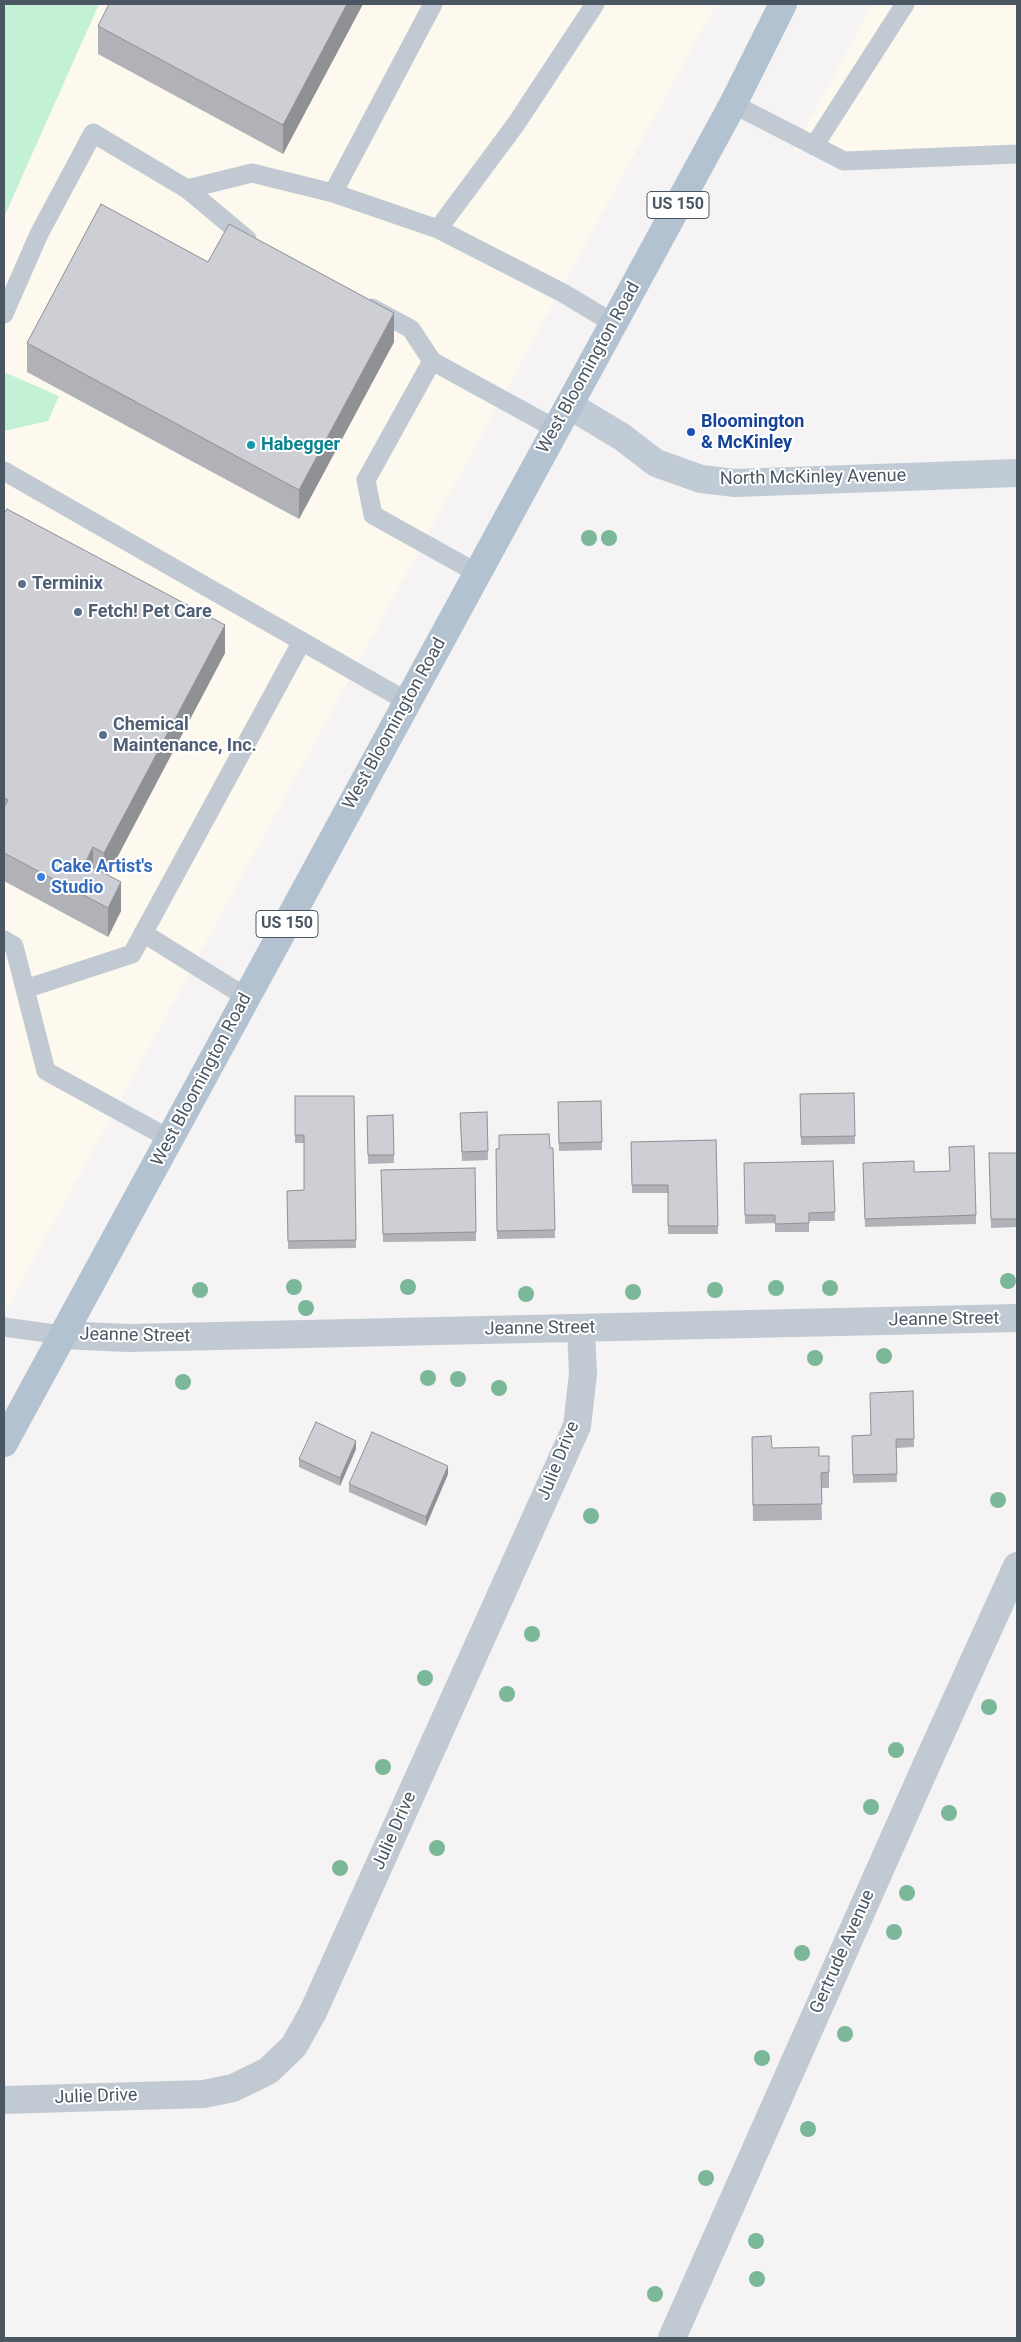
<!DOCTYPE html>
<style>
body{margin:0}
#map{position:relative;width:1021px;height:2342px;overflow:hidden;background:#f5f3f3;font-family:Roboto,sans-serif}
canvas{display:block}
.frame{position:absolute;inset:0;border:5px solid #4a5661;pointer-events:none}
</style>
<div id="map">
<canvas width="1021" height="2342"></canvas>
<div class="frame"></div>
</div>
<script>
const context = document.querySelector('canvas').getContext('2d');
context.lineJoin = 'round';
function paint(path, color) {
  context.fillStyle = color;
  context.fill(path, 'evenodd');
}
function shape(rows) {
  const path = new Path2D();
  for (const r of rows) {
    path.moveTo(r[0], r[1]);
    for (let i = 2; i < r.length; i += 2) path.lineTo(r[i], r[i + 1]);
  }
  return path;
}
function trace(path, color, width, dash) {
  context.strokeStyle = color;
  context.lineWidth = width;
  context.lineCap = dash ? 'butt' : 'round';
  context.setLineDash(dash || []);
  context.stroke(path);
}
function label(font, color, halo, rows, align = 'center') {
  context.font = font + ' Roboto,sans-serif';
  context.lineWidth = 4;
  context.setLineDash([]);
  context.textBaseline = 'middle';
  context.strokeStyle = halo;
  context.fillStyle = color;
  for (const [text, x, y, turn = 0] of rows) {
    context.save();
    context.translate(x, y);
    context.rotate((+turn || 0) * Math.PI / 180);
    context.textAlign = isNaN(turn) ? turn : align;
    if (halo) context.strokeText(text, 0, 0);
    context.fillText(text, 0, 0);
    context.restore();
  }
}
const commercial = shape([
 [99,4,716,4,4,1314,4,217],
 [873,4,1017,4,1017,155,793,151]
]);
const green = shape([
 [4,4,99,4,4,217],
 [4,372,59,396,48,421,4,431]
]);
const lane = shape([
 [595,4,516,124,438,229,563,293,613,323],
 [733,104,844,161,1017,154],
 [814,146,905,4],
 [187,189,247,239],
 [333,193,433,4],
 [372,308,411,329,432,361,556,429],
 [4,314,39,234,93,133,187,189,252,173,333,193,438,229],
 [432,361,366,480,373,515,477,573],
 [4,471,408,702],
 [143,933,246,997],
 [4,940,14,946,46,1071,170,1139],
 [25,989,132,954,302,641],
 [4,1327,62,1335]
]);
const street = shape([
 [62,1335,128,1338,1017,1318],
 [4,2100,204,2094,233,2088,268,2071,294,2046,313,2012,577,1426,583,1374,581,1329],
 [672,2338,926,1766,1017,1566]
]);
const secondary = shape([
 [569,405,622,437,656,463,701,479,735,483,1017,473]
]);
const primary = shape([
 [4,1443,733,104,783,4]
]);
const trees = [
 [589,538],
 [609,538],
 [1008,1281],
 [294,1287],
 [408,1287],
 [776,1288],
 [830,1288],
 [200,1290],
 [715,1290],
 [633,1292],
 [526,1294],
 [306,1308],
 [884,1356],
 [815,1358],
 [428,1378],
 [458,1379],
 [183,1382],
 [499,1388],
 [998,1500],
 [591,1516],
 [532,1634],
 [425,1678],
 [507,1694],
 [989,1707],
 [896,1750],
 [383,1767],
 [871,1807],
 [949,1813],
 [437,1848],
 [340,1868],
 [907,1893],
 [894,1932],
 [802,1953],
 [845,2034],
 [762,2058],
 [808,2129],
 [706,2178],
 [756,2241],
 [757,2279],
 [655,2294]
];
const wall = shape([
 [363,4,283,154,98,54,98,26],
 [208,262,394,342,299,519,27,372,27,343],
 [4,514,225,653,108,875,121,911,108,937,4,881],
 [854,1093,855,1144,801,1145,800,1094],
 [295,1096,354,1096,356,1248,288,1249,287,1191,304,1190,304,1143,295,1143],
 [601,1101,602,1150,559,1151,558,1102],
 [487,1112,488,1160,462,1161,460,1113],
 [393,1115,394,1163,368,1164,367,1116],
 [716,1140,718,1234,668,1234,668,1193,632,1193,631,1142],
 [553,1148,555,1238,497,1239,496,1149],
 [989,1153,1017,1153,1017,1227,991,1228],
 [833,1161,835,1221,809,1221,809,1232,775,1232,775,1223,745,1224,744,1163],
 [475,1168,476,1241,383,1242,381,1170],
 [863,1171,914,1172,976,1215,976,1224,865,1227],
 [913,1391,914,1447,896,1448,897,1482,853,1483,852,1436,871,1435],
 [752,1437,772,1448,819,1456,829,1456,829,1488,821,1488,822,1520,753,1521],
 [356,1449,340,1486,299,1467,299,1459],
 [448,1474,426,1526,349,1492,349,1484]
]);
const shadedWall = shape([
 [347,4,363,4,283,154,283,125],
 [394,313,394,342,299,519,299,490],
 [225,625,225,653,104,882,104,853],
 [93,847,93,876,85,863],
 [121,882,121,911,108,937,108,908],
 [356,1441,356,1449,340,1486,340,1478],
 [448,1466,448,1474,426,1526,426,1517]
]);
const building = shape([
 [109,4,347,4,283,125,98,26,109,4],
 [101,204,208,262,229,224,394,313,299,490,27,343,101,204],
 [7,509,225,625,104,853,93,847,85,863,121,882,108,908,4,853,4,807,8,800,4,798,4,514,7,509],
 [854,1093,855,1136,801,1137,800,1094,854,1093],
 [295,1096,354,1096,356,1240,288,1241,287,1191,304,1190,304,1135,295,1135,295,1096],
 [601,1101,602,1142,559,1143,558,1102,601,1101],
 [487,1112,488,1151,462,1152,460,1113,487,1112],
 [393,1115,394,1155,368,1155,367,1116,393,1115],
 [549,1134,550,1148,553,1148,555,1230,497,1231,496,1149,499,1149,499,1135,549,1134],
 [716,1140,718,1226,668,1226,668,1185,632,1185,631,1142,716,1140],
 [974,1146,976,1215,865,1219,863,1163,914,1161,914,1172,950,1171,949,1147,974,1146],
 [989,1153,1017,1153,1017,1219,991,1219,989,1153],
 [833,1161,835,1212,809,1213,809,1223,775,1224,775,1215,745,1215,744,1163,833,1161],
 [475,1168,476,1232,383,1234,381,1170,475,1168],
 [913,1391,914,1439,896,1439,897,1474,853,1475,852,1436,871,1435,870,1393,913,1391],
 [316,1422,356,1441,340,1478,299,1459,316,1422],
 [372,1432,448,1466,426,1517,349,1484,372,1432],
 [771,1436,772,1448,819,1447,819,1456,829,1456,829,1472,821,1473,822,1504,753,1505,752,1437,771,1436]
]);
const markers = [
 [691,432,5,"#1a4fb4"],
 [251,445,5,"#0f9aa8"],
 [22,584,5,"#5c6f8a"],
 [78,612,5,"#5c6f8a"],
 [103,735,5,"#5c6f8a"],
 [41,877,5,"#3f7fe0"]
];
const shields = [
 [678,205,62],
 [287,924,62]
];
const shieldNames = [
 ["US 150",678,205],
 ["US 150",287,924]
];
const streetNames = [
 ["West Bloomington Road",589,368,-61],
 ["North McKinley Avenue",813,478,-1],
 ["West Bloomington Road",395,724,-61],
 ["West Bloomington Road",202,1080,-62],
 ["Jeanne Street",944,1320,-1],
 ["Jeanne Street",540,1329,-1],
 ["Jeanne Street",135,1336,1],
 ["Julie Drive",559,1461,-68],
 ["Julie Drive",395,1831,-66],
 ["Gertrude Avenue",843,1952,-66],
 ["Julie Drive",96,2097,-2]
];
const transitNames = [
 ["Bloomington",701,422],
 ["& McKinley",701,443]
];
const cultureNames = [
 ["Habegger",261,445]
];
const serviceNames = [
 ["Terminix",32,584],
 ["Fetch! Pet Care",88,612],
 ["Chemical",113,725],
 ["Maintenance, Inc.",113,746]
];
const shopNames = [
 ["Cake Artist's",51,867],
 ["Studio",51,888]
];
paint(commercial, '#fdf9ef');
paint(green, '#c3f1d5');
trace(lane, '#c1cad2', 19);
trace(street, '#c1cad2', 28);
trace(secondary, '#c1cbd6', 28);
trace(primary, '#b3c2d1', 28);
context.fillStyle = '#7bb799';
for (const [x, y] of trees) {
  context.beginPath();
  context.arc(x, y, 8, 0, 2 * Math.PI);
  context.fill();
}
paint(wall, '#b0b2b7');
paint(shadedWall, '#909195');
paint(building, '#cdcfd5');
trace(building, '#909195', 1);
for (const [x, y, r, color] of markers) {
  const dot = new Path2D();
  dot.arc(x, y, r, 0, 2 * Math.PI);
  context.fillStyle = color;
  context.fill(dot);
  trace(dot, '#fff', 2);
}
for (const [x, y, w] of shields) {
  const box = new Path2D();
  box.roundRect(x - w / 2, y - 13.5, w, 27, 4);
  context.fillStyle = '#fff';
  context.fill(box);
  trace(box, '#4a5661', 1);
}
label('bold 16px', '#4a5661', null, shieldNames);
label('18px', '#4a5661', '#fff', streetNames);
label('bold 18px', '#164399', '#fff', transitNames, 'left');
label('bold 18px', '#0d838f', '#fff', cultureNames, 'left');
label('bold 18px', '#4e5e75', '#fff', serviceNames, 'left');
label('bold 18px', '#366cbe', '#fff', shopNames, 'left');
</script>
